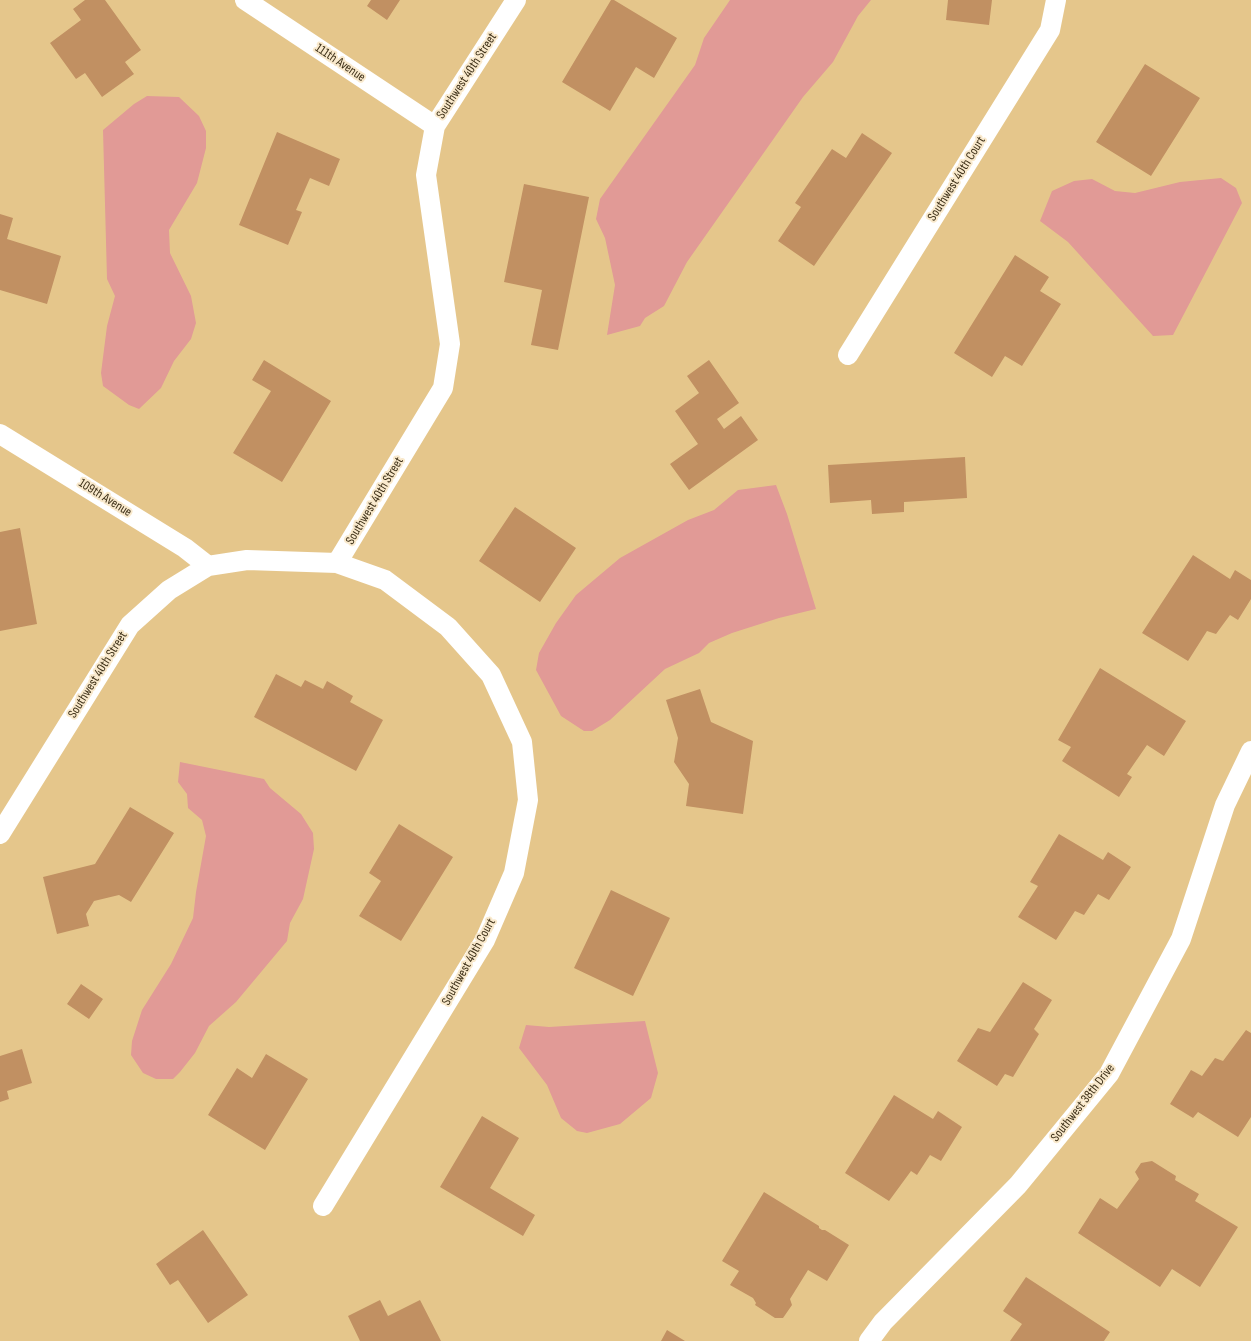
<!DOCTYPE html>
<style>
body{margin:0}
canvas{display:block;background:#e5c68b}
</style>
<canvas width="1251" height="1341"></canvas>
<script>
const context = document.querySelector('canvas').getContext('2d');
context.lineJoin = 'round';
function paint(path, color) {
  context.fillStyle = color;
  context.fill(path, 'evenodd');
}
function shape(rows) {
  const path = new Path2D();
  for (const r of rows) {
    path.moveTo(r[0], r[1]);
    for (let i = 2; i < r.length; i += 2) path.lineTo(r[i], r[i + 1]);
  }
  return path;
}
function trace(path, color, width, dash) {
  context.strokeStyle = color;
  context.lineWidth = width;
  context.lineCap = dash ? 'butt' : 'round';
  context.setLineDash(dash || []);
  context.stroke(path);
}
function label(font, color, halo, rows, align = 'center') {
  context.font = font + ' "Sofia Sans Condensed",sans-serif';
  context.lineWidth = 4;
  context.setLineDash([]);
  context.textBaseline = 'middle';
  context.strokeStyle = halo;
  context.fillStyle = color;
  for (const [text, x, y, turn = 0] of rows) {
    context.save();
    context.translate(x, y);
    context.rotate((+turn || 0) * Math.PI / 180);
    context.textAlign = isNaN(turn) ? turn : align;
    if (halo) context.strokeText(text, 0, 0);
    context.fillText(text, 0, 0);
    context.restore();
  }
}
const water = shape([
 [730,0,871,0,858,16,833,62,803,97,687,262,664,306,645,318,640,326,607,335,615,285,605,238,596,219,600,199,695,65,704,38],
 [147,96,179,97,199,116,206,131,206,148,197,183,169,230,170,253,191,296,196,323,191,339,174,361,161,388,139,409,129,405,103,386,101,373,107,326,115,296,107,279,103,130,134,104],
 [1221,178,1236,188,1242,203,1173,335,1153,336,1068,242,1040,221,1052,191,1074,181,1092,179,1115,191,1135,193,1180,182],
 [776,485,787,514,816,609,779,618,732,633,709,643,699,653,665,669,610,720,592,731,584,731,561,716,536,670,539,653,556,623,576,595,620,558,688,520,714,510,738,490],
 [180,762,264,779,270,788,301,814,313,833,314,849,303,899,290,923,287,941,236,1002,209,1026,195,1053,180,1072,173,1079,156,1079,143,1073,131,1055,132,1041,142,1010,171,964,193,918,196,892,206,836,202,820,188,808,187,794,178,782],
 [645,1021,658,1073,651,1098,620,1124,587,1133,577,1131,561,1118,547,1085,519,1048,526,1025,549,1027]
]);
const building = shape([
 [85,0,105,0,141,50,125,62,134,74,102,97,85,73,76,79,50,43,81,20,73,9],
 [371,0,400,0,387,20,367,6],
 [611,0,614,0,677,38,654,78,636,67,610,111,562,82],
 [948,0,992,0,989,25,946,20],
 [1145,64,1200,98,1151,176,1096,142],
 [277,132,340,159,329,186,310,178,296,210,302,212,288,245,239,225],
 [862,133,892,153,814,266,778,241,801,207,795,203,832,149,846,158],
 [524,184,589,197,558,350,531,345,542,290,504,282],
 [0,214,13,218,7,239,61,256,47,304,0,290],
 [1015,255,1049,277,1040,291,1061,304,1022,366,1005,356,992,377,954,353],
 [264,360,331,401,282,482,233,453,271,391,252,380],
 [709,360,739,403,717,419,724,429,741,416,758,440,689,490,670,464,698,444,675,411,699,393,687,376],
 [965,457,967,498,904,502,904,512,872,514,871,500,830,503,828,465],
 [515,507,576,548,540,602,479,561],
 [20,528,37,624,0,631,0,532],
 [1193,555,1230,579,1235,570,1251,580,1251,599,1238,620,1230,615,1216,634,1207,631,1188,661,1142,633],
 [1100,668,1186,721,1164,756,1147,745,1127,774,1132,777,1119,797,1062,761,1071,747,1058,740],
 [276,674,301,687,305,680,323,689,327,681,353,696,350,702,383,720,356,771,254,717],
 [700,689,711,722,753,741,743,814,686,806,689,784,674,762,678,738,666,700],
 [130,807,174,833,131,902,119,895,94,901,86,914,89,926,57,934,43,877,95,864],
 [399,824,453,857,401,941,359,916,381,881,369,873],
 [1059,834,1103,860,1108,852,1131,867,1109,900,1098,894,1084,915,1075,911,1056,940,1018,917,1038,886,1030,882],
 [611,890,670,918,633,996,574,968],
 [1023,982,1052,1000,1034,1029,1039,1034,1013,1077,1005,1074,997,1086,957,1061,978,1028,990,1032],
 [81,984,103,999,89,1019,67,1004],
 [1246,1030,1251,1033,1251,1117,1238,1137,1198,1112,1193,1118,1170,1104,1191,1070,1202,1076,1215,1058,1223,1061],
 [22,1049,32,1083,7,1091,9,1099,0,1102,0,1056],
 [266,1054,308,1079,265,1150,208,1115,237,1068,252,1078],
 [894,1095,933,1119,938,1111,962,1127,941,1161,930,1155,917,1175,911,1171,889,1201,845,1173],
 [482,1116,519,1138,490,1188,535,1215,523,1236,440,1187],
 [1152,1161,1176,1176,1175,1180,1199,1194,1195,1201,1238,1227,1200,1287,1172,1269,1160,1287,1078,1233,1100,1198,1117,1209,1139,1179,1135,1172,1141,1163],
 [764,1192,819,1226,819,1228,822,1230,825,1230,849,1245,827,1281,808,1270,790,1299,792,1305,783,1318,775,1318,755,1305,756,1303,753,1298,730,1285,739,1271,722,1261],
 [203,1230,248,1295,208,1323,178,1280,170,1285,156,1264],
 [1026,1277,1110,1332,1104,1341,1010,1341,1022,1324,1003,1311],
 [380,1300,388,1316,420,1300,441,1341,360,1341,348,1316],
 [667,1330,685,1341,661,1341]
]);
const street = shape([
 [245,0,435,126],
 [848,355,1050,30,1056,0],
 [0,434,185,548,208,566],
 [0,834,130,625,169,590,208,566,247,560,337,563,443,388,450,344,426,175,435,126,516,0],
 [323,1206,485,940,514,873,528,800,522,742,491,675,448,627,385,580,337,563],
 [869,1341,883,1322,1018,1185,1109,1074,1181,939,1225,805,1251,751]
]);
const streetNames = [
 ["111th Avenue",340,63,34],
 ["Southwest 40th Street",467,76,-57],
 ["Southwest 40th Court",957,179,-58],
 ["109th Avenue",105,498,32],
 ["Southwest 40th Street",375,501,-59],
 ["Southwest 40th Street",98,675,-58],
 ["Southwest 40th Court",469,962,-61],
 ["Southwest 38th Drive",1083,1103,-52]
];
paint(water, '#e19a96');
paint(building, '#c19062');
trace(street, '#fff', 20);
label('13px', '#3c2f17', '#f9e9cc', streetNames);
</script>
